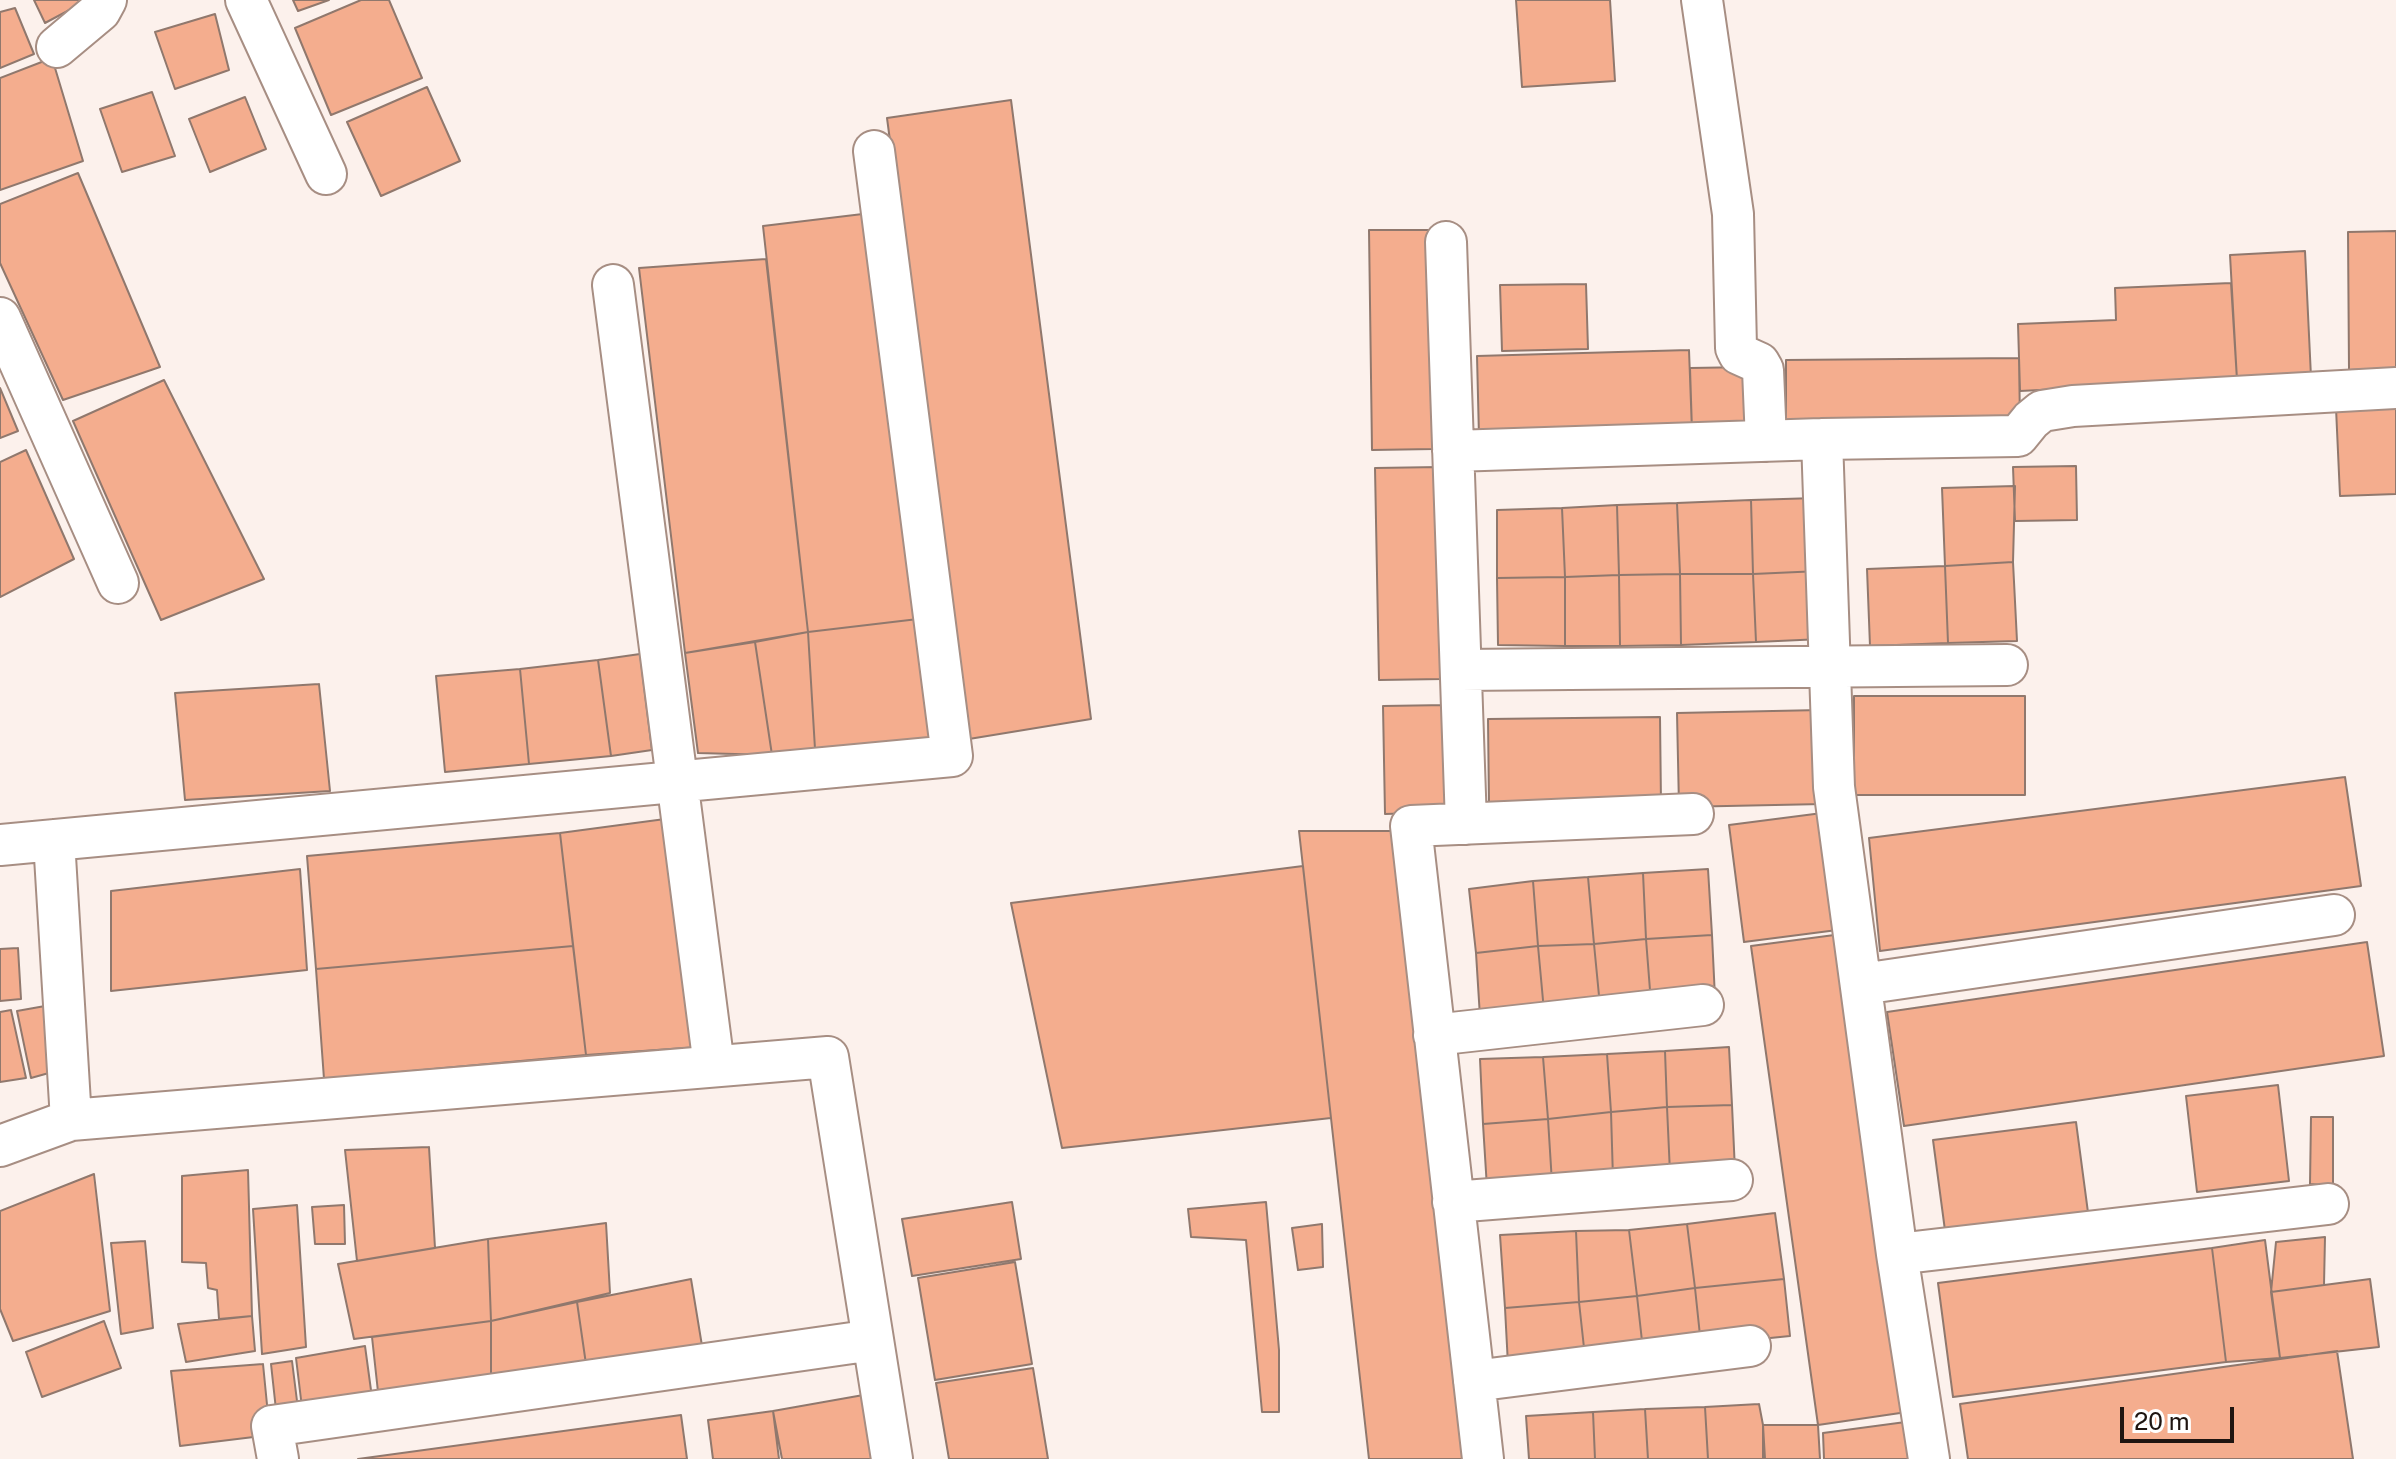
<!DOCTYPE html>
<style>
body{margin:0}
#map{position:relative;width:2396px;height:1459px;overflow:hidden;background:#fcf1ec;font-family:"Public Sans",sans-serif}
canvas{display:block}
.scale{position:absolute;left:2120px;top:1407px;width:114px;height:36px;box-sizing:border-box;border:4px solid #1f1511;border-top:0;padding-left:10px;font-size:24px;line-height:28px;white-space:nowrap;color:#1f1511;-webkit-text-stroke:6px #fff;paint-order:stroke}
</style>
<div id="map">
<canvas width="2396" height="1459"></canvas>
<div class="scale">20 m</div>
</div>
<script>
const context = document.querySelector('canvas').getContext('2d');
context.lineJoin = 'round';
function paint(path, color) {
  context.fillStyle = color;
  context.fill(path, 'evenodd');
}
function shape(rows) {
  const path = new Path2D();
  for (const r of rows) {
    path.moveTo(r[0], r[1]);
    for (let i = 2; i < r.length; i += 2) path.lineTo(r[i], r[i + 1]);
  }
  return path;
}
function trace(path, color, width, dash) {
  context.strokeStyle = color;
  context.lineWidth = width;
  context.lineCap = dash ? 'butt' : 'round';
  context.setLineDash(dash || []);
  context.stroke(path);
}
const building = shape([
 [34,0,88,0,45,23,34,0],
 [293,0,329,0,298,11,293,0],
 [361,0,389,0,422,78,331,115,295,28,361,0],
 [1516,0,1610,0,1615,81,1522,87,1516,0],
 [15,8,34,54,0,68,0,12,15,8],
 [215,14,229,70,175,89,155,32,215,14],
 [52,58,83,161,0,190,0,78,52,58],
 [427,87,460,161,381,196,347,122,427,87],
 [152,92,175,156,122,172,100,109,152,92],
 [245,97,266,149,210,172,189,119,245,97],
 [1011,100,1091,719,969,739,887,118,1011,100],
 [78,173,160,367,63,400,0,263,0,204,78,173],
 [871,213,918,619,808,632,763,226,871,213],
 [1369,230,1431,230,1434,449,1372,450,1369,230],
 [2396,231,2396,368,2349,370,2348,232,2396,231],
 [2305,251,2311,377,2237,380,2230,255,2305,251],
 [766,259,808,632,685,653,639,268,766,259],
 [2231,283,2237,380,2020,391,2018,324,2116,320,2115,288,2231,283],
 [1586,284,1588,349,1502,351,1500,285,1586,284],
 [1689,350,1692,431,1479,437,1477,356,1689,350],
 [2019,358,2020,422,1786,425,1786,360,2019,358],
 [1751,367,1753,429,1692,431,1690,368,1751,367],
 [164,380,264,579,161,620,73,421,164,380],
 [0,388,18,431,0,438,0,388],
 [2396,405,2396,494,2340,496,2336,408,2396,405],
 [26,450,74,559,0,597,0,462,26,450],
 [2076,466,2077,520,2015,521,2013,467,2076,466],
 [1440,467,1443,679,1379,680,1375,468,1440,467],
 [2015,486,2013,562,1945,566,1942,488,2015,486],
 [1816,498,1820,571,1753,574,1751,500,1816,498],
 [1751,500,1753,574,1680,574,1677,503,1751,500],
 [1677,503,1680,574,1619,575,1617,505,1677,503],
 [1617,505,1619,575,1565,577,1562,508,1617,505],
 [1562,508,1565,577,1497,578,1497,510,1562,508],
 [2013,562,2017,641,1948,643,1945,566,2013,562],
 [1945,566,1948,643,1870,646,1867,569,1945,566],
 [1820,571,1822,639,1756,642,1753,574,1820,571],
 [1680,574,1681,645,1620,646,1619,575,1680,574],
 [1680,574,1753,574,1756,642,1681,645,1680,574],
 [1619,575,1620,646,1565,646,1565,577,1619,575],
 [1565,577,1565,646,1498,645,1497,578,1565,577],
 [918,619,932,743,815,749,808,632,918,619],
 [808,632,815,749,772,755,755,642,808,632],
 [755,642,772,755,698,753,685,653,755,642],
 [640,654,652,750,611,756,598,660,640,654],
 [598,660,611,756,529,764,520,669,598,660],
 [520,669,529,764,445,772,436,676,520,669],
 [319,684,330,791,185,800,175,693,319,684],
 [1854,696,2025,696,2025,795,1854,795,1854,696],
 [1448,705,1450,812,1385,814,1383,706,1448,705],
 [1821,710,1823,804,1679,807,1677,713,1821,710],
 [1660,717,1661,804,1489,805,1488,719,1660,717],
 [2345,777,2361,886,1880,951,1869,838,2345,777],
 [1830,812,1845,929,1744,942,1729,825,1830,812],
 [680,817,699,1047,586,1055,560,833,680,817],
 [1299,831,1394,831,1473,1459,1369,1459,1299,831],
 [560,833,573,946,316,969,307,856,560,833],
 [1303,866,1331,1118,1062,1148,1011,903,1303,866],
 [300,869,307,970,111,991,111,891,300,869],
 [1708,869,1712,935,1646,939,1643,873,1708,869],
 [1643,873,1646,939,1594,944,1588,877,1643,873],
 [1588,877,1594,944,1538,946,1533,881,1588,877],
 [1533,881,1538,946,1476,953,1469,889,1533,881],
 [1842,934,1907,1412,1818,1425,1751,946,1842,934],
 [1712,935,1715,998,1651,1003,1646,939,1712,935],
 [1646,939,1651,1003,1600,1006,1594,944,1646,939],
 [2367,942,2384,1056,1904,1126,1887,1012,2367,942],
 [1594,944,1600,1006,1544,1011,1538,946,1594,944],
 [573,946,586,1055,324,1079,316,969,573,946],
 [1538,946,1544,1011,1480,1017,1476,953,1538,946],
 [18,948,21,999,0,1001,0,949,18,948],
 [45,1006,56,1071,31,1078,17,1011,45,1006],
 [11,1010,26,1078,0,1082,0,1012,11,1010],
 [1729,1047,1732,1105,1667,1107,1665,1051,1729,1047],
 [1665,1051,1667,1107,1611,1112,1607,1054,1665,1051],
 [1607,1054,1611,1112,1548,1119,1543,1057,1607,1054],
 [1543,1057,1548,1119,1483,1124,1480,1059,1543,1057],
 [2278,1085,2289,1181,2197,1192,2186,1096,2278,1085],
 [1732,1105,1735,1171,1670,1173,1667,1107,1732,1105],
 [1667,1107,1670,1173,1613,1179,1611,1112,1667,1107],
 [1611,1112,1613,1179,1552,1183,1548,1119,1611,1112],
 [2311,1117,2333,1117,2333,1186,2310,1184,2311,1117],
 [1548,1119,1552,1183,1487,1188,1483,1124,1548,1119],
 [2076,1122,2089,1220,1946,1238,1933,1140,2076,1122],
 [429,1147,435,1248,357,1261,345,1150,429,1147],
 [248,1170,252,1316,219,1319,217,1290,208,1288,206,1263,182,1262,182,1176,248,1170],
 [94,1174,110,1311,13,1341,0,1309,0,1211,94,1174],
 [1012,1202,1021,1259,912,1276,902,1219,1012,1202],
 [1266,1202,1279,1350,1279,1412,1262,1412,1246,1240,1191,1237,1188,1209,1266,1202],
 [297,1205,306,1347,262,1354,253,1209,297,1205],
 [344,1205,345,1244,315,1244,312,1207,344,1205],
 [1775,1213,1784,1279,1695,1288,1687,1224,1775,1213],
 [606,1223,610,1293,491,1321,488,1239,606,1223],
 [1322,1224,1323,1267,1298,1270,1292,1228,1322,1224],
 [1687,1224,1695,1288,1637,1296,1629,1230,1687,1224],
 [1629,1230,1637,1296,1579,1302,1576,1231,1629,1230],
 [1576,1231,1579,1302,1505,1308,1500,1235,1576,1231],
 [2325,1237,2324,1285,2271,1292,2276,1242,2325,1237],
 [488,1239,491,1321,354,1339,338,1264,488,1239],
 [2265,1240,2280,1358,2226,1362,2212,1248,2265,1240],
 [145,1241,153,1328,121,1334,111,1243,145,1241],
 [2212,1248,2226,1362,1953,1397,1938,1283,2212,1248],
 [1015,1262,1032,1364,935,1380,918,1278,1015,1262],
 [691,1279,705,1364,587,1371,577,1302,691,1279],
 [1784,1279,1790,1336,1701,1345,1695,1288,1784,1279],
 [2370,1279,2379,1347,2280,1358,2271,1292,2370,1279],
 [1695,1288,1701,1345,1643,1350,1637,1296,1695,1288],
 [1637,1296,1643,1350,1585,1357,1579,1302,1637,1296],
 [577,1302,587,1371,491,1385,491,1321,577,1302],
 [1579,1302,1585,1357,1508,1365,1505,1308,1579,1302],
 [252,1316,255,1351,186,1362,178,1324,252,1316],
 [104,1321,121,1368,42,1397,26,1352,104,1321],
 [491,1321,491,1385,379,1401,372,1337,491,1321],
 [365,1346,373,1405,303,1416,296,1358,365,1346],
 [2337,1351,2353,1459,1968,1459,1960,1404,2337,1351],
 [292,1361,299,1417,277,1419,271,1364,292,1361],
 [263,1364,270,1435,180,1446,171,1371,263,1364],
 [1033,1368,1048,1459,949,1459,936,1383,1033,1368],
 [869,1394,880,1459,782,1459,773,1411,869,1394],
 [1759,1404,1763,1425,1763,1459,1708,1459,1705,1407,1759,1404],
 [1705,1407,1708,1459,1648,1459,1645,1409,1705,1407],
 [1645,1409,1648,1459,1595,1459,1593,1412,1645,1409],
 [773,1411,779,1459,713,1459,708,1420,773,1411],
 [1593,1412,1595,1459,1529,1459,1526,1416,1593,1412],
 [681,1415,687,1459,358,1459,681,1415],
 [1913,1421,1919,1459,1824,1459,1823,1433,1913,1421],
 [1763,1425,1818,1425,1820,1459,1765,1459,1763,1425]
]);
const minor = shape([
 [246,0,326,174],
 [1702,0,1733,214,1736,348,1739,354,1759,363,1763,370,1766,441],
 [57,47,100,11,106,0],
 [1446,242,1466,824],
 [613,285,714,1066],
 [0,318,118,583],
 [1822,439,1834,787,1897,1254,1929,1459],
 [1453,451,1822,439,2018,436,2031,420,2042,411,2073,406,2396,388],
 [1461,670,2007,665],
 [54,840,71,1120],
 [0,845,952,756,874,151],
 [1862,984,2334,915],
 [1434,1035,1703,1005],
 [0,1146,71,1120,828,1057,892,1459],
 [1453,1202,1732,1180],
 [1897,1254,2328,1204],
 [1474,1381,1750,1346],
 [278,1459,272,1426,873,1340],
 [1483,1459,1411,826,1693,814]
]);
paint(building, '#f4ad8e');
trace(building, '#90786d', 2);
trace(minor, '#a78e83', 44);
trace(minor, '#fff', 40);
</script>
